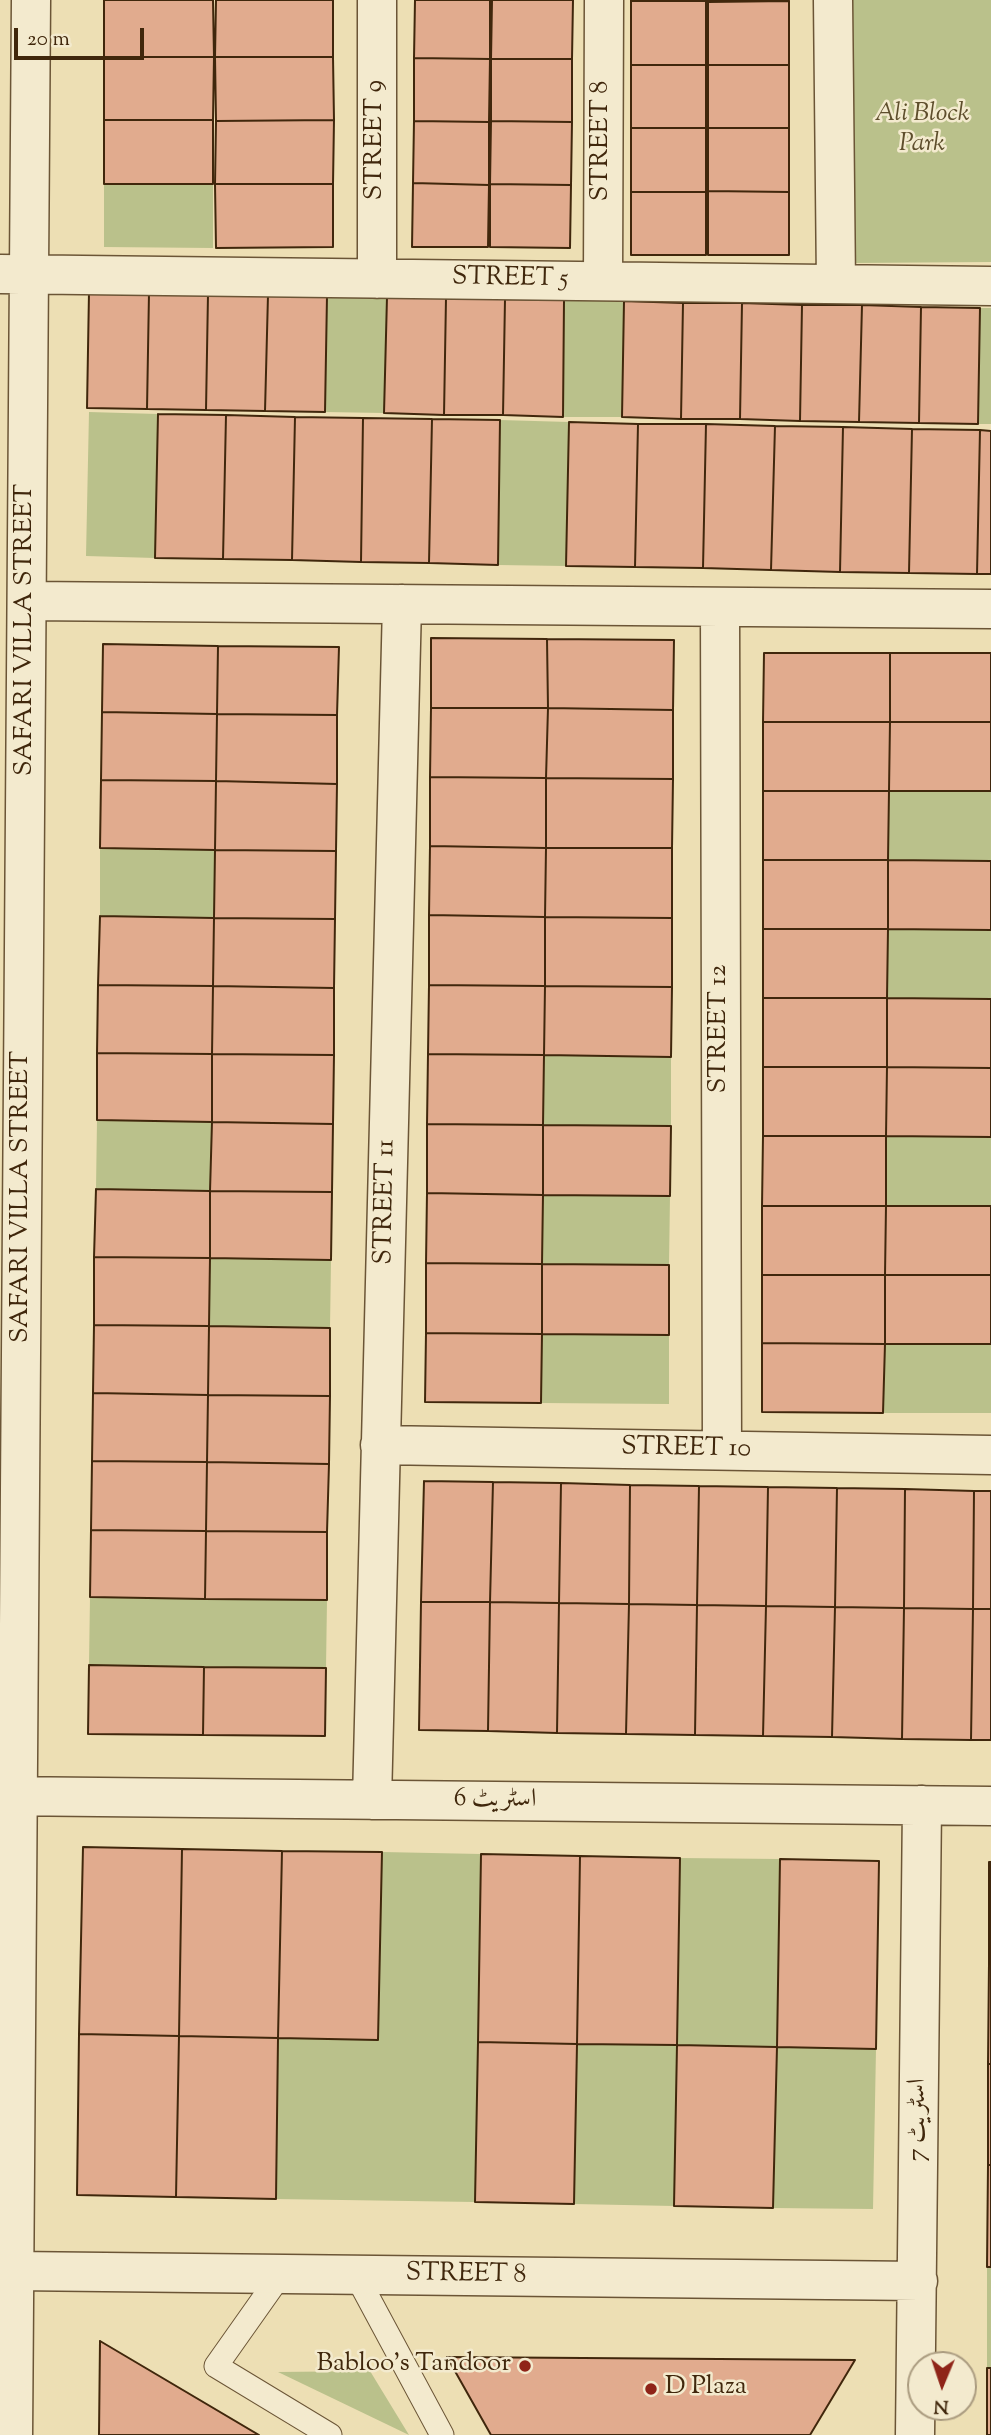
<!DOCTYPE html>
<meta charset="utf-8">
<style>
body{margin:0}
#map{position:relative;width:991px;height:2435px;overflow:hidden;background:#eddfb4;font-family:"Sorts Mill Goudy",serif}
canvas{display:block}
.north{position:absolute;left:907px;top:2351px;width:70px;height:70px;box-sizing:border-box;background:#f3eace;border:2px solid #ab9c80;border-radius:50%;rotate:182deg;font-size:19px;font-weight:700;line-height:28px;text-align:center;color:#40270c}
.north::after{content:'';display:block;margin:auto;width:24px;height:32px;background:#8f2418;clip-path:polygon(50% 0,100% 100%,50% 72%,0 100%)}
.scale{position:absolute;left:14px;top:28px;width:130px;height:32px;box-sizing:border-box;border:4px solid #40270c;border-top:0;padding-left:9px;font-size:21px;line-height:24px;white-space:nowrap;color:#40270c;-webkit-text-stroke:5px #f3eace;paint-order:stroke}
</style>
<div id="map">
<canvas width="991" height="2435"></canvas>
<div class="north">N</div>
<div class="scale">20 m</div>
</div>
<script>
const context = document.querySelector('canvas').getContext('2d');
context.lineJoin = 'round';
function paint(path, color) {
  context.fillStyle = color;
  context.fill(path, 'evenodd');
}
function shape(rows) {
  const path = new Path2D();
  for (const r of rows) {
    path.moveTo(r[0], r[1]);
    for (let i = 2; i < r.length; i += 2) path.lineTo(r[i], r[i + 1]);
  }
  return path;
}
function trace(path, color, width, dash) {
  context.strokeStyle = color;
  context.lineWidth = width;
  context.lineCap = dash ? 'butt' : 'round';
  context.setLineDash(dash || []);
  context.stroke(path);
}
function label(font, color, halo, rows, align = 'center') {
  context.font = font + ' "Sorts Mill Goudy",Amiri,serif';
  context.lineWidth = 5;
  context.setLineDash([]);
  context.textBaseline = 'middle';
  context.strokeStyle = halo;
  context.fillStyle = color;
  for (const [text, x, y, turn = 0] of rows) {
    context.save();
    context.translate(x, y);
    context.rotate((+turn || 0) * Math.PI / 180);
    context.textAlign = isNaN(turn) ? turn : align;
    if (halo) context.strokeText(text, 0, 0);
    context.fillText(text, 0, 0);
    context.restore();
  }
}
const green = shape([
 [852,0,991,0,991,262,853,263],
 [104,184,213,184,213,248,104,247],
 [327,296,387,297,384,413,325,412],
 [564,300,624,301,622,417,563,417],
 [980,308,991,308,991,424,978,424],
 [89,412,158,414,155,558,86,556],
 [500,420,569,422,566,566,498,565],
 [889,791,991,791,991,861,888,860],
 [100,848,215,850,214,918,100,916],
 [888,929,991,930,991,999,887,998],
 [544,1055,671,1057,671,1126,543,1125],
 [97,1120,212,1122,210,1191,96,1189],
 [886,1136,991,1137,991,1206,886,1206],
 [543,1195,670,1196,669,1265,542,1264],
 [210,1258,331,1260,330,1328,209,1326],
 [542,1334,669,1335,669,1404,541,1403],
 [885,1344,991,1344,991,1413,883,1413],
 [90,1597,327,1600,326,1668,89,1665],
 [382,1852,481,1854,475,2202,276,2199,278,2038,378,2039],
 [680,1858,780,1859,777,2047,876,2049,873,2209,773,2208,777,2047,677,2045,674,2206,574,2204,577,2044,677,2045],
 [987,2267,991,2267,991,2368,987,2368],
 [370,2371,409,2435,278,2372]
]);
const building = shape([
 [104,0,213,0,214,57,104,57,104,0],
 [216,0,333,0,333,57,215,57,216,0],
 [415,0,490,0,490,59,414,58,415,0],
 [492,0,573,0,572,59,491,59,492,0],
 [631,0,706,0,706,1,631,1,631,0],
 [708,0,789,0,708,2,708,0],
 [631,1,706,1,706,65,631,65,631,1],
 [789,1,789,65,708,65,708,2,789,1],
 [104,57,214,57,213,120,104,120,104,57],
 [215,57,333,57,334,120,216,121,215,57],
 [414,58,490,59,489,122,414,121,414,58],
 [491,59,572,59,572,122,491,121,491,59],
 [631,65,706,65,706,128,631,128,631,65],
 [708,65,789,65,789,128,708,128,708,65],
 [104,120,213,120,213,184,104,184,104,120],
 [334,120,333,184,215,184,216,121,334,120],
 [414,121,489,122,489,185,413,183,414,121],
 [491,121,572,122,571,185,490,184,491,121],
 [631,128,706,128,706,192,631,192,631,128],
 [708,128,789,128,789,192,708,191,708,128],
 [413,183,489,185,488,247,412,247,413,183],
 [215,184,333,184,333,247,216,248,215,184],
 [490,184,571,185,570,248,490,247,490,184],
 [708,191,789,192,789,255,708,255,708,191],
 [631,192,706,192,706,255,631,255,631,192],
 [89,292,149,293,147,409,87,408,89,292],
 [149,293,208,294,206,410,147,409,149,293],
 [208,294,268,295,265,411,206,410,208,294],
 [268,295,327,296,325,412,265,411,268,295],
 [387,297,446,298,444,415,384,413,387,297],
 [446,298,505,299,503,415,444,415,446,298],
 [505,299,564,300,563,417,503,415,505,299],
 [624,301,683,303,681,419,622,417,624,301],
 [683,303,742,303,740,419,681,419,683,303],
 [742,303,802,305,800,421,740,419,742,303],
 [802,305,862,305,859,422,800,421,802,305],
 [862,305,921,307,919,423,859,422,862,305],
 [921,307,980,308,978,424,919,423,921,307],
 [158,414,226,415,223,559,155,558,158,414],
 [226,415,295,417,292,560,223,559,226,415],
 [295,417,363,418,361,562,292,560,295,417],
 [363,418,432,419,429,563,361,562,363,418],
 [432,419,500,420,498,565,429,563,432,419],
 [569,422,638,424,635,567,566,566,569,422],
 [638,424,706,424,703,568,635,567,638,424],
 [706,424,775,426,771,570,703,568,706,424],
 [775,426,843,427,840,572,771,570,775,426],
 [843,427,912,429,909,573,840,572,843,427],
 [912,429,980,430,977,574,909,573,912,429],
 [980,430,991,431,991,574,977,574,980,430],
 [431,638,547,639,548,708,431,708,431,638],
 [547,639,674,640,673,710,548,708,547,639],
 [103,644,218,646,217,714,102,712,103,644],
 [218,646,339,647,337,715,217,714,218,646],
 [764,653,890,653,890,722,763,722,764,653],
 [890,653,991,653,991,722,890,722,890,653],
 [431,708,548,708,546,778,430,777,431,708],
 [548,708,673,710,673,779,546,778,548,708],
 [102,712,217,714,216,781,101,780,102,712],
 [217,714,337,715,337,784,216,781,217,714],
 [763,722,890,722,889,791,763,791,763,722],
 [890,722,991,722,991,791,889,791,890,722],
 [430,777,546,778,546,848,430,846,430,777],
 [546,778,673,779,672,848,546,848,546,778],
 [101,780,216,781,215,850,100,848,101,780],
 [216,781,337,784,336,851,215,850,216,781],
 [763,791,889,791,888,860,763,860,763,791],
 [430,846,546,848,545,917,429,915,430,846],
 [546,848,672,848,672,918,545,917,546,848],
 [215,850,336,851,335,919,214,918,215,850],
 [763,860,888,860,888,929,763,929,763,860],
 [888,860,991,861,991,930,888,929,888,860],
 [429,915,545,917,545,986,429,985,429,915],
 [100,916,214,918,213,986,98,985,100,916],
 [545,917,672,918,672,987,545,986,545,917],
 [214,918,335,919,334,988,213,986,214,918],
 [763,929,888,929,887,998,763,998,763,929],
 [98,985,213,986,212,1054,97,1053,98,985],
 [429,985,545,986,544,1055,428,1054,429,985],
 [213,986,334,988,334,1055,212,1054,213,986],
 [545,986,672,987,671,1057,544,1055,545,986],
 [763,998,887,998,887,1067,763,1067,763,998],
 [887,998,991,999,991,1068,887,1067,887,998],
 [97,1053,212,1054,212,1122,97,1120,97,1053],
 [212,1054,334,1055,333,1124,212,1122,212,1054],
 [428,1054,544,1055,543,1125,427,1124,428,1054],
 [763,1067,887,1067,886,1136,763,1136,763,1067],
 [887,1067,991,1068,991,1137,886,1136,887,1067],
 [212,1122,333,1124,332,1192,210,1191,212,1122],
 [427,1124,543,1125,543,1195,427,1193,427,1124],
 [543,1125,671,1126,670,1196,543,1195,543,1125],
 [763,1136,886,1136,886,1206,762,1206,763,1136],
 [96,1189,210,1191,210,1258,94,1257,96,1189],
 [210,1191,332,1192,331,1260,210,1258,210,1191],
 [427,1193,543,1195,542,1264,426,1263,427,1193],
 [762,1206,886,1206,885,1275,762,1275,762,1206],
 [886,1206,991,1206,991,1275,885,1275,886,1206],
 [94,1257,210,1258,209,1326,94,1325,94,1257],
 [426,1263,542,1264,542,1334,426,1333,426,1263],
 [542,1264,669,1265,669,1335,542,1334,542,1264],
 [762,1275,885,1275,885,1344,762,1343,762,1275],
 [885,1275,991,1275,991,1344,885,1344,885,1275],
 [94,1325,209,1326,208,1395,93,1393,94,1325],
 [209,1326,330,1328,330,1396,208,1395,209,1326],
 [426,1333,542,1334,541,1403,425,1402,426,1333],
 [762,1343,885,1344,883,1413,762,1412,762,1343],
 [93,1393,208,1395,207,1462,92,1461,93,1393],
 [208,1395,330,1396,329,1464,207,1462,208,1395],
 [92,1461,207,1462,206,1531,91,1530,92,1461],
 [207,1462,329,1464,327,1532,206,1531,207,1462],
 [424,1481,493,1482,490,1602,421,1602,424,1481],
 [493,1482,561,1483,559,1603,490,1602,493,1482],
 [561,1483,630,1485,629,1604,559,1603,561,1483],
 [630,1485,699,1486,697,1605,629,1604,630,1485],
 [699,1486,768,1487,766,1606,697,1605,699,1486],
 [768,1487,837,1488,835,1607,766,1606,768,1487],
 [837,1488,905,1489,904,1608,835,1607,837,1488],
 [905,1489,974,1491,973,1609,904,1608,905,1489],
 [974,1491,991,1491,991,1609,973,1609,974,1491],
 [91,1530,206,1531,205,1599,90,1597,91,1530],
 [206,1531,327,1532,327,1600,205,1599,206,1531],
 [421,1602,490,1602,488,1731,419,1730,421,1602],
 [490,1602,559,1603,557,1733,488,1731,490,1602],
 [559,1603,629,1604,626,1734,557,1733,559,1603],
 [629,1604,697,1605,695,1735,626,1734,629,1604],
 [697,1605,766,1606,763,1736,695,1735,697,1605],
 [766,1606,835,1607,832,1737,763,1736,766,1606],
 [835,1607,904,1608,902,1739,832,1737,835,1607],
 [904,1608,973,1609,971,1740,902,1739,904,1608],
 [973,1609,991,1609,991,1740,971,1740,973,1609],
 [89,1665,204,1667,203,1735,88,1734,89,1665],
 [204,1667,326,1668,325,1736,203,1735,204,1667],
 [83,1847,182,1849,179,2036,79,2034,83,1847],
 [182,1849,282,1851,278,2038,179,2036,182,1849],
 [282,1851,382,1852,378,2040,278,2038,282,1851],
 [481,1854,580,1856,577,2044,478,2042,481,1854],
 [580,1856,680,1858,677,2045,577,2044,580,1856],
 [780,1859,879,1861,876,2049,777,2047,780,1859],
 [989,1862,991,1862,991,1963,989,1963,989,1862],
 [989,1963,991,1963,991,2064,988,2064,989,1963],
 [79,2034,179,2036,176,2197,77,2195,79,2034],
 [179,2036,278,2038,276,2199,176,2197,179,2036],
 [478,2042,577,2044,574,2204,475,2202,478,2042],
 [677,2045,777,2047,773,2208,674,2206,677,2045],
 [988,2064,991,2064,991,2165,988,2165,988,2064],
 [988,2165,991,2165,991,2267,987,2267,988,2165],
 [100,2341,259,2435,99,2435,100,2341],
 [447,2357,855,2360,810,2435,491,2435,447,2357],
 [987,2368,991,2368,991,2435,987,2435,987,2368]
]);
const service = shape([
 [281,2274,216,2366,330,2435],
 [356,2275,442,2435]
]);
const minor = shape([
 [833,0,836,284],
 [0,274,991,286],
 [377,279,377,0],
 [603,281,604,0],
 [27,601,991,609],
 [720,607,722,1450],
 [380,1445,991,1455],
 [0,1796,991,1806],
 [372,1800,402,604],
 [14,2271,918,2281],
 [13,2435,31,0],
 [915,2435,922,1805]
]);
const markers = [
 [525,2366,7,"#8f2418"],
 [651,2389,7,"#8f2418"]
];
const parkNames = [
 ["Ali Block",922,116],
 ["Park",922,146]
];
const streetNames = [
 ["STREET 9",377,140,-90],
 ["STREET 8",603,141,-90],
 ["STREET 5",510,280,1],
 ["SAFARI VILLA STREET",27,630,-90],
 ["STREET 12",721,1029,-90],
 ["SAFARI VILLA STREET",23,1197,-90],
 ["STREET 11",387,1202,-89],
 ["STREET 10",686,1450,1],
 ["اسٹریٹ 6",495,1801,1],
 ["اسٹریٹ 7",920,2120,-90],
 ["STREET 8",466,2276,1]
];
const poiNames = [
 ["Babloo's Tandoor",511,2366],
 ["D Plaza",665,2389,"left"]
];
paint(green, '#bac18b');
paint(building, '#e1ab8e');
trace(building, '#40270c', 2);
trace(service, '#6b5536', 25);
trace(minor, '#6b5536', 41);
trace(service, '#f3eace', 23);
trace(minor, '#f3eace', 38);
for (const [x, y, r, color] of markers) {
  const dot = new Path2D();
  dot.arc(x, y, r, 0, 2 * Math.PI);
  context.fillStyle = color;
  context.fill(dot);
  trace(dot, '#f3eace', 2.5);
}
label('italic 26px', '#5e4e2c', '#f3eace', parkNames);
label('26px', '#40270c', '#f3eace', streetNames);
label('26px', '#40270c', '#f3eace', poiNames, 'right');
</script>
